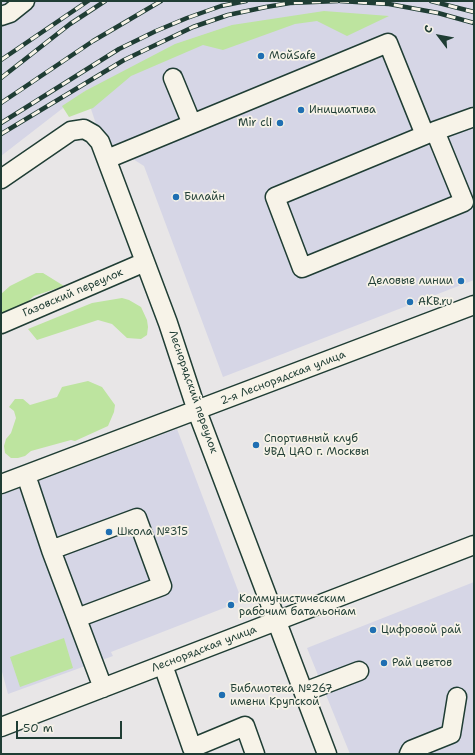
<!DOCTYPE html>
<meta charset="utf-8">
<style>
body{margin:0}
#map{position:relative;width:475px;height:755px;overflow:hidden;background:#e8e6e7;font-family:"Shantell Sans",sans-serif}
canvas{display:block}
.frame{position:absolute;inset:0;border:2px solid #1f3d34;pointer-events:none}
.north{position:absolute;left:419px;top:16px;width:40px;height:40px;-webkit-text-stroke:3px #f7f3e8;paint-order:stroke;rotate:302deg;font-size:11px;font-weight:700;line-height:16px;text-align:center;color:#1f3d34}
.north::after{content:'';display:block;margin:auto;width:14px;height:18px;background:#1f3d34;clip-path:polygon(50% 0,100% 100%,50% 72%,0 100%)}
.scale{position:absolute;left:16px;top:721px;width:106px;height:18px;box-sizing:border-box;border:2px solid #1f3d34;border-top:0;padding-left:5px;font-size:12px;line-height:14px;white-space:nowrap;color:#1f3d34;-webkit-text-stroke:3px #f7f3e8;paint-order:stroke}
</style>
<div id="map">
<canvas width="475" height="755"></canvas>
<div class="frame"></div>
<div class="north">С</div>
<div class="scale">50 m</div>
</div>
<script>
const context = document.querySelector('canvas').getContext('2d');
context.lineJoin = 'round';
function paint(path, color) {
  context.fillStyle = color;
  context.fill(path, 'evenodd');
}
function shape(rows) {
  const path = new Path2D();
  for (const r of rows) {
    path.moveTo(r[0], r[1]);
    for (let i = 2; i < r.length; i += 2) path.lineTo(r[i], r[i + 1]);
  }
  return path;
}
function trace(path, color, width, dash) {
  context.strokeStyle = color;
  context.lineWidth = width;
  context.lineCap = dash ? 'butt' : 'round';
  context.setLineDash(dash || []);
  context.stroke(path);
}
function label(font, color, halo, rows, align = 'center') {
  context.font = font + ' "Shantell Sans",sans-serif';
  context.lineWidth = 3.5;
  context.setLineDash([]);
  context.textBaseline = 'middle';
  context.strokeStyle = halo;
  context.fillStyle = color;
  for (const [text, x, y, turn = 0] of rows) {
    context.save();
    context.translate(x, y);
    context.rotate((+turn || 0) * Math.PI / 180);
    context.textAlign = isNaN(turn) ? turn : align;
    if (halo) context.strokeText(text, 0, 0);
    context.fillText(text, 0, 0);
    context.restore();
  }
}
const built = shape([
 [1,1,474,1,474,280,223,377,144,166,101,139,85,91,1,156],
 [177,429,242,601,111,652,113,656,8,694,1,668,1,495],
 [474,582,474,754,350,754,307,648]
]);
const green = shape([
 [324,11,389,16,347,36,317,21,295,24,223,50,203,45,131,76,93,108,69,117,62,106,85,91,175,44,232,25],
 [36,273,43,273,64,286,34,296,23,306,1,318,1,294,10,286],
 [122,298,129,300,141,307,147,320,148,327,147,335,141,339,127,338,112,324,98,320,37,340,28,329,92,303],
 [88,381,102,387,115,405,114,412,108,426,75,441,71,440,31,451,25,456,18,458,11,458,5,453,4,446,6,439,11,433,16,418,14,411,9,407,15,399,23,399,30,405,57,397,62,387],
 [64,638,73,668,20,687,10,657]
]);
const minor = shape([
 [1,16,10,13,25,1],
 [173,78,192,124],
 [435,131,474,117],
 [107,159,388,43,425,135,435,131,464,202,302,268,275,197,425,135],
 [1,179,71,131,84,129,93,134,100,142,168,323,197,411,327,754],
 [1,324,145,262],
 [26,475,51,550,103,688],
 [1,484,474,305],
 [51,550,137,518,162,586,77,618],
 [163,665,192,748,245,726,255,754],
 [304,692,359,671],
 [1,727,474,545],
 [409,754,411,750,451,734,457,697]
]);
const rail = shape([
 [340,1,389,4,438,13,474,23],
 [431,1,474,12],
 [1,60,88,1],
 [1,78,70,24,105,1],
 [1,103,93,41,161,1],
 [1,123,119,49,156,31,187,18,221,6,246,1],
 [1,134,124,60,193,27,228,15,266,7,290,3,338,1]
]);
const markers = [
 [261,56,4,"#1f6fb2"],
 [301,110,4,"#1f6fb2"],
 [280,123,4,"#1f6fb2"],
 [176,197,4,"#1f6fb2"],
 [461,281,4,"#1f6fb2"],
 [410,302,4,"#1f6fb2"],
 [256,445,4,"#1f6fb2"],
 [109,532,4,"#1f6fb2"],
 [231,605,4,"#1f6fb2"],
 [373,630,4,"#1f6fb2"],
 [384,663,4,"#1f6fb2"],
 [222,695,4,"#1f6fb2"]
];
const poiNames = [
 ["МойSafe",269,56],
 ["Инициатива",309,110],
 ["Mir cli",272,123,"right"],
 ["Билайн",184,197],
 ["Деловые линии",453,281,"right"],
 ["AKB.ru",418,302],
 ["Спортивный клуб",264,439],
 ["УВД ЦАО г. Москвы",264,452],
 ["Школа №315",117,532],
 ["Коммунистическим",239,599],
 ["рабочим батальонам",239,612],
 ["Цифровой рай",381,630],
 ["Рай цветов",392,663],
 ["Библиотека №267",230,689],
 ["имени Крупской",230,702]
];
const streetNames = [
 ["Газовский переулок",73,293,-23],
 ["2-я Леснорядская улица",283,378,-21],
 ["Леснорядский переулок",193,392,71],
 ["Леснорядская улица",204,649,-21]
];
paint(built, '#d6d6e6');
paint(green, '#bde49f');
trace(minor, '#1f3d34', 21);
trace(minor, '#f7f3e8', 18);
trace(rail, '#1f3d34', 4.5);
trace(rail, '#f7f3e8', 3, [9]);
for (const [x, y, r, color] of markers) {
  const dot = new Path2D();
  dot.arc(x, y, r, 0, 2 * Math.PI);
  context.fillStyle = color;
  context.fill(dot);
  trace(dot, '#f7f3e8', 1.5);
}
label('11px', '#1f3d34', '#f7f3e8', poiNames, 'left');
label('11px', '#1f3d34', '#f7f3e8', streetNames);
</script>
